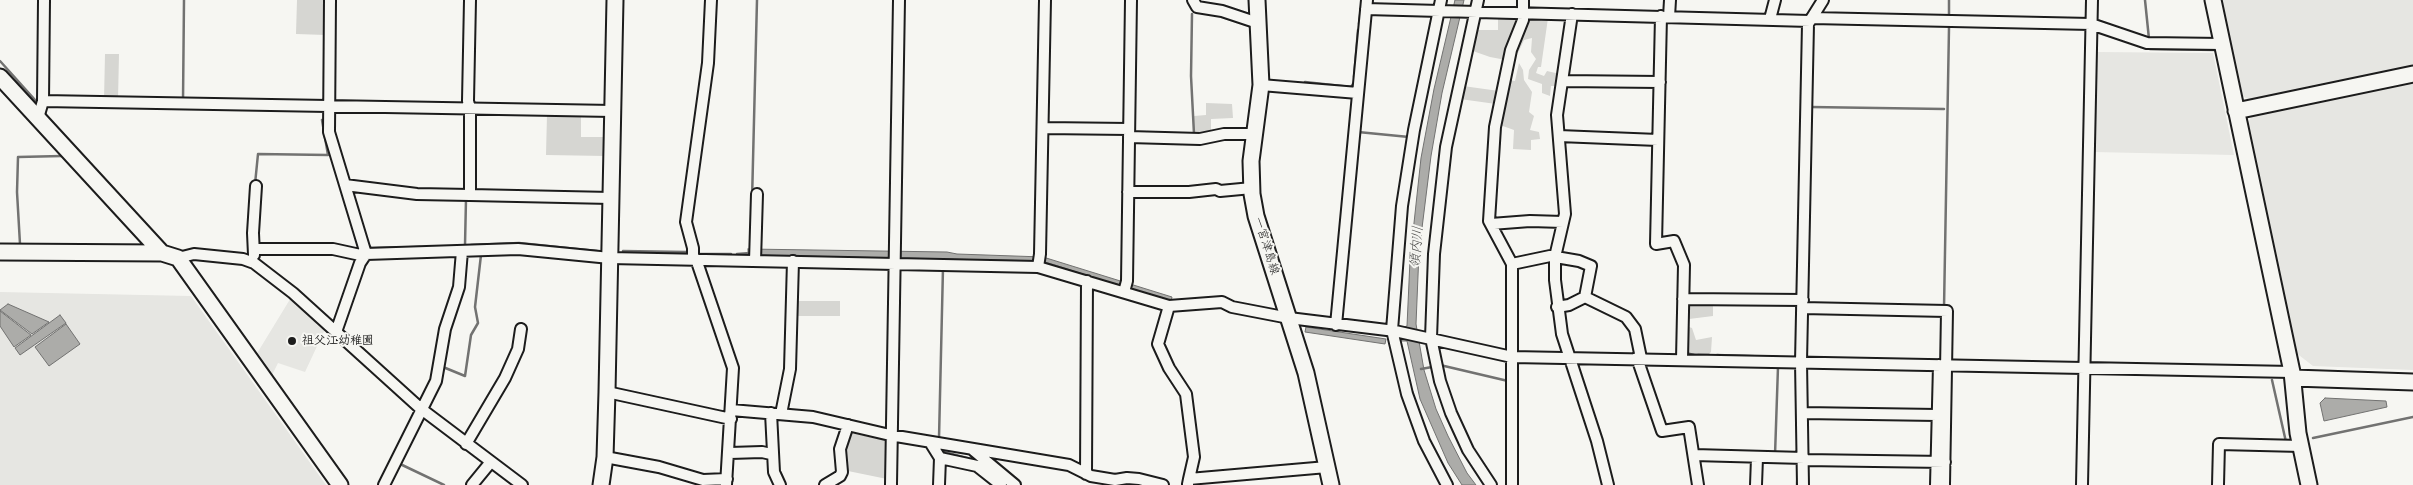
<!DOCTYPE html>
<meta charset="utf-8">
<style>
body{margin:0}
canvas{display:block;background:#f6f6f2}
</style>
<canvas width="2413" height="485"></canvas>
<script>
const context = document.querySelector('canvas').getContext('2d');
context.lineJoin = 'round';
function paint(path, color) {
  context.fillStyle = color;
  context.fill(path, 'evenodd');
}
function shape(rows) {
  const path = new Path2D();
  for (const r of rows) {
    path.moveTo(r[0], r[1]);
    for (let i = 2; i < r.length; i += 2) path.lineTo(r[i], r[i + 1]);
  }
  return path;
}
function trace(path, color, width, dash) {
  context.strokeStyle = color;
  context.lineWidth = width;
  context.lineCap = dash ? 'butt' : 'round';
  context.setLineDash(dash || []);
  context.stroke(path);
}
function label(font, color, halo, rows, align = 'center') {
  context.font = font + ' Pangolin,"Klee One",sans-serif';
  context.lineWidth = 4;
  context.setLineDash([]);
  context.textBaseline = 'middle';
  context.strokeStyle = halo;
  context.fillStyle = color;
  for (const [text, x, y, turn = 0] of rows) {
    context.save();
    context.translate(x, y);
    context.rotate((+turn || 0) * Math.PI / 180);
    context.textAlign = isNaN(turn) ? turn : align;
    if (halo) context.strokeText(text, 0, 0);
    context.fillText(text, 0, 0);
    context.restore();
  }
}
const built = shape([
 [2219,0,2413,0,2413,66,2249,100,2238,93],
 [2096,52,2213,53,2234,155,2093,152],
 [2413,82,2413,370,2313,366,2295,352,2245,127,2252,116],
 [0,292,191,296,326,485,0,485],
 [292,296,326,327,305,372,278,363,271,377,256,355]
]);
const green = shape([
 [297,0,327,0,326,35,296,34],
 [1498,17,1517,17,1520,20,1506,60,1490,57,1470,50,1474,30,1498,30],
 [1531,17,1548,18,1541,67,1538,67,1536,73,1544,76,1547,71,1560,74,1557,86,1551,86,1550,96,1542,93,1542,84,1528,79,1529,70,1536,59,1531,52,1532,38,1524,40,1518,53,1514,51,1528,19],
 [105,54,119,54,118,100,104,100],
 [1519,63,1523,70,1524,80,1532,92,1529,112,1534,116,1530,130,1539,132,1540,139,1531,140,1531,150,1513,149,1514,130,1500,125,1509,80,1515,81],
 [1463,86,1499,91,1496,104,1460,99],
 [1206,103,1232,104,1233,118,1211,119,1211,132,1194,133,1194,116,1206,115],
 [547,114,581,115,581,137,606,137,606,156,546,155],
 [1689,300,1713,302,1713,316,1689,319],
 [797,301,840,301,840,316,797,316],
 [1689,327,1692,328,1696,340,1712,337,1711,352,1709,354,1688,353],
 [851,433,888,441,887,479,848,471,846,450]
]);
const water = shape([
 [1455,0,1464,0,1442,93,1431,156,1419,252,1416,324,1424,370,1436,409,1448,436,1467,473,1476,485,1462,485,1448,463,1420,399,1407,341,1400,341,1399,329,1407,326,1410,260,1421,158,1434,89,1455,0],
 [748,249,947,252,957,254,1043,257,1172,297,1171,302,1042,261,748,255,748,249],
 [8,304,49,322,32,334,0,310,8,304],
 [0,311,31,335,14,347,0,326,0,311],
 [60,315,66,323,20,355,15,348,60,315],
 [66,324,80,344,49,366,35,347,66,324],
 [1306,327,1386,339,1385,344,1305,332,1306,327],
 [2325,398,2386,401,2387,407,2324,421,2320,403,2325,398]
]);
const stream = shape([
 [2145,0,2149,39],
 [1192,14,1191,76,1194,134],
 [1949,16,1949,0],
 [1359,24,1362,0],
 [2150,47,2150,49,2217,50,2217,52],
 [0,61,36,101],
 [1354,77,1358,30],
 [1305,82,1351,87,1353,84],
 [183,101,184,0],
 [1811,107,1944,109],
 [1358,132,1409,137],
 [255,184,258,154,328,155,322,120],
 [751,241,757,0],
 [20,244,17,192,18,157,62,156],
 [368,244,371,248,420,247],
 [465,245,466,199],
 [471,245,519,243,597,251],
 [458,246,466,246],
 [623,251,686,252],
 [698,254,731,254],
 [737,254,750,253],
 [1944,308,1949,28],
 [1686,353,1694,355],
 [1698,355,1709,355],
 [1717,355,1778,357],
 [1440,365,1508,381],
 [443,367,465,376,471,335,478,323,475,307,481,255],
 [1421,369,1432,367],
 [2272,380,2286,442],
 [939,438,943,268],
 [2313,438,2413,417],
 [940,447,944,452,979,461],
 [1775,455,1778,367],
 [398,463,444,485],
 [1797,485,1798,462]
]);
const street = shape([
 [330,0,329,132,366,254,360,263,336,332],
 [470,0,468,101,470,109,470,195,611,198],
 [1193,0,1197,7,1222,11,1258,23],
 [1441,0,1414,130,1402,206,1392,330,1407,394,1424,441,1447,485],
 [1478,0,1446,147,1434,254,1431,338,1440,381,1451,413,1468,450,1491,485],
 [1366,9,1810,21],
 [1572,14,1557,115,1565,214,1555,257,1555,280,1562,334,1597,441,1608,485],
 [1661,16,1656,244,1674,241,1684,265,1682,359],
 [1669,17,1670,0],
 [1812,18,2091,24,2147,43,2222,44],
 [1770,19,1775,0],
 [1562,81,1660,82],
 [1261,85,1358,93],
 [43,101,613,111],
 [38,118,43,101,44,0],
 [1043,128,1129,129],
 [1559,136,1658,140],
 [1129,137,1200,139,1224,134,1255,134],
 [345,185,417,194,470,195],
 [1128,192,1189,192,1216,189,1220,191,1252,188],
 [1491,224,1530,221,1563,222],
 [255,249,333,249,365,256],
 [366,254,518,249,610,258,1038,267,1169,306,1222,302,1232,307,1289,318,1395,331,1512,357,2292,372],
 [254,255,253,233,256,186],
 [178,258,194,254,243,259,254,263,293,293,420,408,522,485],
 [693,259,693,248,686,222,708,63,711,0],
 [696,259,733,368,726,485],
 [755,261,757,194],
 [1512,264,1550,256,1579,261,1591,266,1585,297],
 [1038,267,1040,254,1045,0],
 [1124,292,1127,281,1131,0],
 [1683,299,1803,300],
 [1169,306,1158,344,1169,368,1186,394,1194,457,1189,479],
 [1557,307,1569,305,1585,297,1626,317,1635,329,1641,358],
 [1802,308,1947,311,1944,485],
 [1336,325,1367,0],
 [1637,358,1662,431,1689,427,1698,485],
 [607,392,731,419],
 [731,410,813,417,890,435,1069,465,1091,476,1115,480,1127,478,1139,479,1163,485],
 [771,413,774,472,780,485],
 [1803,413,1937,415],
 [781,414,790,369,793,261],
 [930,442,940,458,939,485],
 [466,444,505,378,518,349,521,329],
 [973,450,1015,485],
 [730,453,762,452,771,454],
 [1694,455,1804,458],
 [605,457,659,467,703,480,727,479],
 [940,458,977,466,1001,485],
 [1804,460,1945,462],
 [1086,474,1087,281],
 [1188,484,1189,479,1327,467],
 [384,485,436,381,445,329,459,287,462,251],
 [472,485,490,463],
 [825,485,840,476,842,472,840,449,848,425],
 [891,485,899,0],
 [1512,485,1512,264,1489,221,1495,127,1511,50,1523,20,1523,0],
 [1756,485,1757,458],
 [1803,485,1801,362,1808,24,1823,0],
 [1936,485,1939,365],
 [2082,485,2092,0],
 [2218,485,2219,444,2301,446]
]);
const secondary = shape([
 [1257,0,1261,85,1251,161,1252,194,1256,216,1306,373,1331,485],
 [2213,0,2292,372,2298,433,2309,485],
 [0,77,162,253],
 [2236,111,2413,74],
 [0,252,162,253,178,258,340,485],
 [2293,378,2413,382],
 [601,485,605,457,607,392,615,0]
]);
const markers = [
 [292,341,5,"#1c1c1c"]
];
const streetNames = [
 ["一宮津島線",1266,246,73]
];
const poiNames = [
 ["祖父江幼稚園",302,341]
];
const waterNames = [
 ["領内川",1417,247,-85]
];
paint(built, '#e6e6e2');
paint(green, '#d6d6d2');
paint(water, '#acaca9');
trace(water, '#727271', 1);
trace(stream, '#727271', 2.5);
trace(street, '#1c1c1c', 14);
trace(secondary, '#1c1c1c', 19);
trace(street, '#f6f6f2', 10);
trace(secondary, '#f6f6f2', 15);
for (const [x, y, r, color] of markers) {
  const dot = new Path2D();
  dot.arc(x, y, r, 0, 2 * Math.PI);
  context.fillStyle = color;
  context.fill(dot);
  trace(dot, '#f6f6f2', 2);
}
label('12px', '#1c1c1c', '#f6f6f2', streetNames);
label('bold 12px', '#1c1c1c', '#f6f6f2', poiNames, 'left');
label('italic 14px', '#565654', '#f6f6f2', waterNames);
</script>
